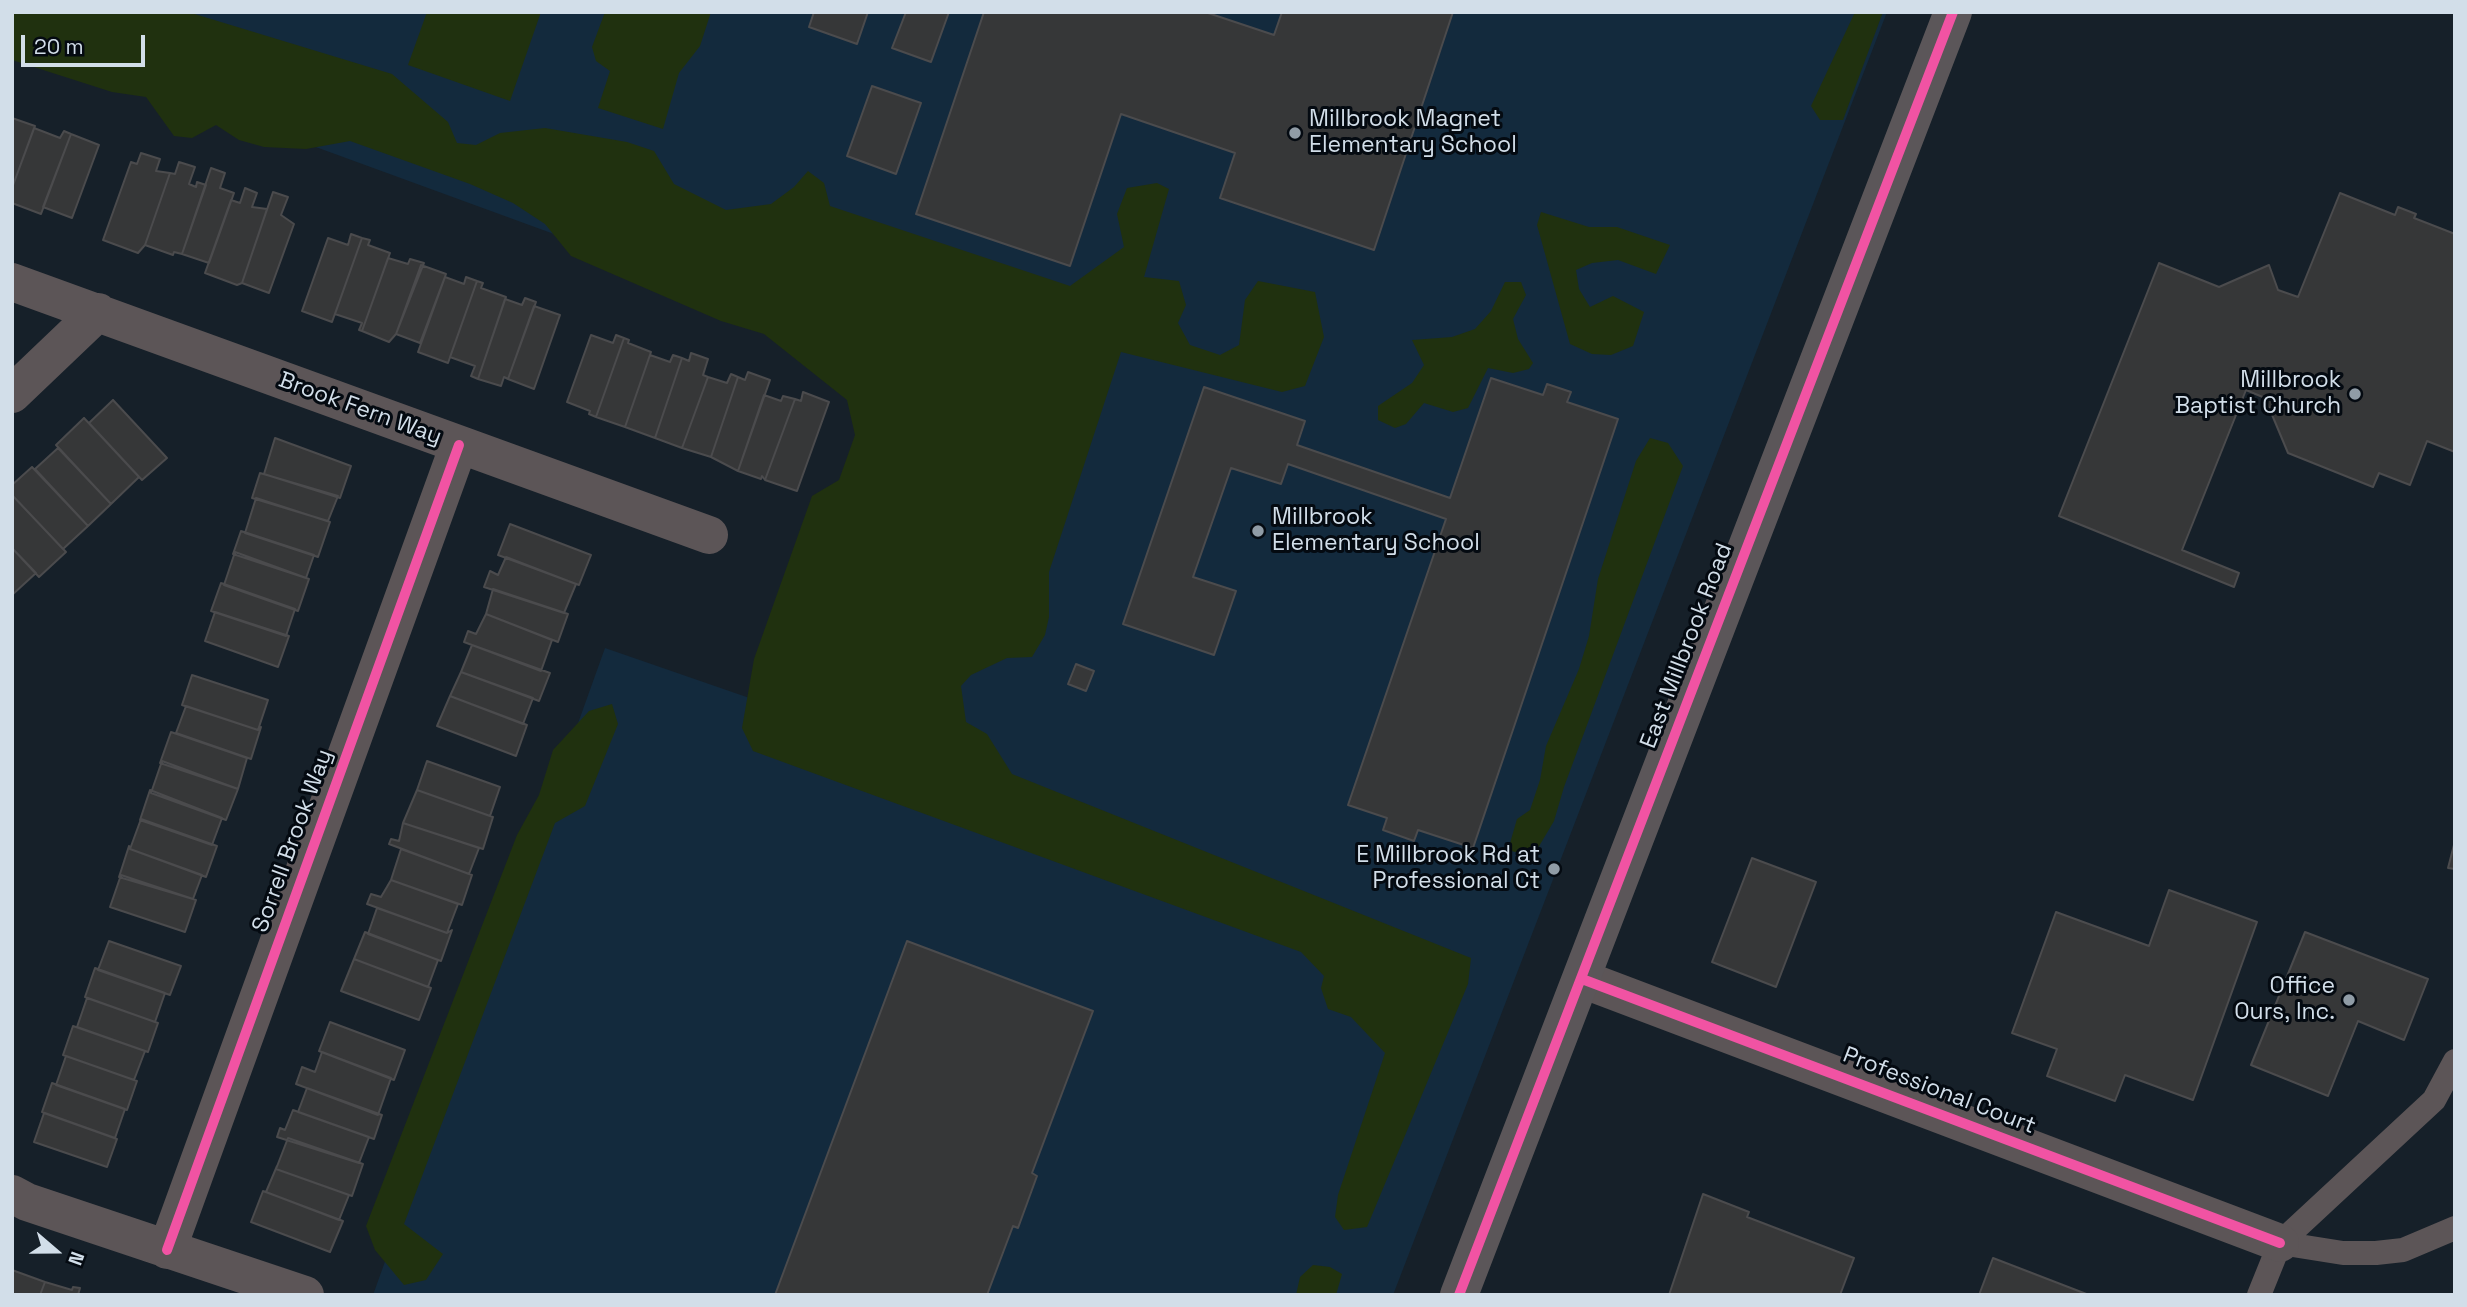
<!DOCTYPE html>
<style>
body{margin:0}
#map{position:relative;width:2467px;height:1307px;overflow:hidden;background:#162029;font-family:"Space Grotesk",sans-serif}
canvas{display:block}
.frame{position:absolute;inset:0;border:14px solid #d2dee9;pointer-events:none}
.north{position:absolute;left:21px;top:1216px;width:70px;height:70px;-webkit-text-stroke:5px #040a11;paint-order:stroke;rotate:110deg;font-size:19px;font-weight:700;line-height:28px;text-align:center;color:#d2dee9}
.north::after{content:'';display:block;margin:auto;width:24px;height:32px;background:#d2dee9;clip-path:polygon(50% 0,100% 100%,50% 72%,0 100%)}
.scale{position:absolute;left:21px;top:35px;width:124px;height:32px;box-sizing:border-box;border:4px solid #d2dee9;border-top:0;padding-left:9px;font-size:21px;line-height:24px;white-space:nowrap;color:#d2dee9;-webkit-text-stroke:5px #040a11;paint-order:stroke}
</style>
<div id="map">
<canvas width="2467" height="1307"></canvas>
<div class="frame"></div>
<div class="north">N</div>
<div class="scale">20 m</div>
</div>
<script>
const context = document.querySelector('canvas').getContext('2d');
context.lineJoin = 'round';
function paint(path, color) {
  context.fillStyle = color;
  context.fill(path, 'evenodd');
}
function shape(rows) {
  const path = new Path2D();
  for (const r of rows) {
    path.moveTo(r[0], r[1]);
    for (let i = 2; i < r.length; i += 2) path.lineTo(r[i], r[i + 1]);
  }
  return path;
}
function trace(path, color, width, dash) {
  context.strokeStyle = color;
  context.lineWidth = width;
  context.lineCap = dash ? 'butt' : 'round';
  context.setLineDash(dash || []);
  context.stroke(path);
}
function label(font, color, halo, rows, align = 'center') {
  context.font = font + ' "Space Grotesk",sans-serif';
  context.lineWidth = 6;
  context.setLineDash([]);
  context.textBaseline = 'middle';
  context.strokeStyle = halo;
  context.fillStyle = color;
  for (const [text, x, y, turn = 0] of rows) {
    context.save();
    context.translate(x, y);
    context.rotate((+turn || 0) * Math.PI / 180);
    context.textAlign = isNaN(turn) ? turn : align;
    if (halo) context.strokeText(text, 0, 0);
    context.fillText(text, 0, 0);
    context.restore();
  }
}
const built = shape([
 [12,12,1887,12,1393,1295,373,1295,605,648,761,702,896,359,12,36]
]);
const green = shape([
 [12,12,188,12,392,74,448,122,457,143,476,145,500,133,545,128,627,142,654,151,674,184,726,210,771,204,794,187,808,171,824,183,830,206,1070,286,1124,247,1117,214,1127,188,1157,183,1169,189,1144,277,1179,281,1186,305,1178,323,1190,345,1220,355,1239,345,1245,300,1258,281,1315,292,1324,337,1305,386,1282,392,1121,352,1049,572,1049,617,1045,635,1032,657,1007,658,971,675,961,686,966,722,987,734,1012,774,1471,958,1468,984,1367,1227,1344,1230,1335,1217,1338,1195,1385,1053,1351,1017,1328,1009,1321,988,1324,976,1301,952,753,751,742,728,754,659,812,496,839,480,855,435,847,400,764,334,721,321,571,256,545,224,513,203,470,184,350,141,306,149,264,147,239,140,216,125,192,138,174,136,146,97,112,92,12,60],
 [427,12,541,12,510,101,408,65],
 [605,12,711,12,700,46,679,73,663,129,598,108,610,71,596,61,592,47],
 [1855,12,1883,12,1843,120,1820,120,1811,106],
 [1541,212,1589,227,1617,227,1670,245,1656,274,1618,260,1592,263,1576,270,1579,289,1590,307,1613,296,1644,312,1633,346,1611,355,1592,354,1570,344,1537,225],
 [1505,282,1521,282,1526,295,1513,319,1518,339,1533,363,1529,369,1513,373,1488,368,1468,408,1453,412,1424,403,1406,424,1395,428,1378,420,1378,406,1412,383,1424,365,1412,340,1452,337,1475,329,1491,311],
 [1650,438,1668,443,1683,466,1564,787,1554,821,1538,848,1526,855,1508,850,1517,819,1530,810,1540,780,1546,746,1579,669,1589,636,1598,579,1636,461],
 [612,704,618,724,585,806,555,823,404,1224,443,1254,426,1280,404,1285,375,1250,366,1226,517,835,539,795,553,750,589,711],
 [1313,1265,1330,1267,1342,1274,1336,1295,1296,1295,1300,1277]
]);
const building = shape([
 [814,12,868,12,857,44,809,27,814,12],
 [906,12,949,12,931,62,892,48,906,12],
 [984,12,1205,12,1274,35,1282,12,1453,12,1374,250,1220,198,1235,153,1121,114,1070,266,916,214,984,12],
 [872,86,921,103,896,174,847,156,872,86],
 [12,118,35,126,12,188,12,118],
 [34,128,60,138,64,131,71,134,41,214,12,203,12,188,34,128],
 [71,134,99,145,72,218,43,207,71,134],
 [141,153,160,159,156,171,170,173,145,245,138,253,103,240,131,162,137,164,141,153],
 [179,162,195,167,189,184,196,187,197,182,206,185,182,254,174,252,173,255,145,245,170,173,175,174,179,162],
 [211,168,225,173,220,188,234,193,209,263,182,254,211,168],
 [245,188,257,193,252,207,267,209,242,283,237,285,205,273,231,200,240,203,245,188],
 [273,192,288,197,281,215,294,224,269,293,242,283,273,192],
 [2340,193,2395,215,2398,207,2416,214,2414,218,2455,234,2455,452,2427,441,2410,485,2379,473,2373,487,2288,453,2265,398,2246,390,2182,550,2239,573,2234,587,2059,516,2159,263,2219,287,2269,265,2278,290,2298,297,2340,193],
 [351,234,362,238,332,322,302,311,328,238,348,245,351,234],
 [362,238,370,240,368,245,390,253,362,331,359,330,362,323,335,314,362,238],
 [388,258,408,264,410,259,424,263,396,334,389,342,362,331,388,258],
 [421,265,446,274,420,343,396,334,421,265],
 [445,277,464,284,466,277,477,281,448,363,418,352,445,277],
 [477,281,483,283,481,288,506,297,478,379,471,376,475,366,450,357,477,281],
 [525,298,536,302,508,379,504,377,501,386,478,379,505,299,522,305,525,298],
 [534,306,560,315,534,389,508,379,534,306],
 [591,335,613,343,616,335,624,338,596,417,589,414,590,411,567,402,591,335],
 [624,338,629,340,628,343,651,352,625,427,596,417,624,338],
 [691,353,708,359,703,375,708,377,682,448,655,438,682,358,689,361,691,353],
 [650,355,670,362,673,355,682,358,655,438,625,427,650,355],
 [748,372,770,380,738,471,711,457,738,377,745,380,748,372],
 [731,374,738,377,711,457,682,448,708,377,727,383,731,374],
 [1491,378,1543,395,1547,384,1571,392,1567,402,1618,419,1473,848,1418,830,1414,841,1383,830,1387,818,1348,805,1446,519,1288,464,1281,484,1231,468,1193,577,1236,591,1214,655,1123,624,1204,387,1305,421,1297,445,1450,498,1491,378],
 [803,392,829,402,797,491,765,480,795,399,801,401,803,392],
 [764,395,781,401,783,396,795,399,765,480,762,476,761,479,738,471,764,395],
 [113,400,167,458,142,480,89,423,113,400],
 [84,418,139,477,111,504,56,445,84,418],
 [275,438,351,466,340,498,264,474,275,438],
 [58,448,111,504,88,526,35,469,58,448],
 [32,467,88,526,63,549,12,495,12,485,32,467],
 [260,473,338,496,328,521,252,498,260,473],
 [12,495,66,552,39,577,12,548,12,495],
 [256,498,330,522,318,557,245,533,256,498],
 [510,524,591,555,579,585,498,555,510,524],
 [241,531,314,555,306,578,233,554,241,531],
 [12,548,36,573,12,595,12,548],
 [235,552,309,579,298,611,224,585,235,552],
 [506,557,576,584,564,613,484,587,490,571,498,575,506,557],
 [221,583,295,609,286,636,211,611,221,583],
 [493,589,568,614,558,642,486,614,493,589],
 [215,612,289,636,278,667,205,641,215,612],
 [486,614,552,640,541,671,464,642,468,631,476,634,486,614],
 [472,645,550,673,539,701,461,672,472,645],
 [1076,664,1094,671,1086,691,1068,684,1076,664],
 [461,672,533,698,523,724,450,696,461,672],
 [192,675,268,700,258,730,182,705,192,675],
 [450,696,527,725,516,756,437,726,450,696],
 [186,706,258,730,261,727,251,759,176,733,186,706],
 [171,732,247,758,238,789,160,763,171,732],
 [162,761,238,789,226,820,151,793,162,761],
 [427,761,500,787,490,816,417,790,427,761],
 [150,790,222,818,212,845,140,820,150,790],
 [417,790,493,817,483,849,403,823,417,790],
 [141,819,217,846,206,877,130,849,141,819],
 [403,823,479,848,469,874,389,844,391,839,399,841,403,823],
 [2455,841,2455,869,2448,868,2455,841],
 [129,846,130,849,202,875,193,899,119,877,129,846],
 [401,849,472,875,462,905,391,880,401,849],
 [1752,858,1816,882,1776,987,1712,962,1752,858],
 [121,875,196,900,185,932,110,907,121,875],
 [391,880,458,904,447,933,367,904,371,894,381,897,391,880],
 [2169,890,2257,922,2193,1100,2125,1075,2115,1101,2047,1076,2057,1049,2012,1033,2056,912,2149,946,2169,890],
 [377,908,447,933,452,930,441,961,368,934,377,908],
 [365,932,438,960,428,987,354,959,365,932],
 [2305,932,2428,979,2404,1040,2358,1021,2328,1096,2251,1065,2305,932],
 [109,941,181,966,170,995,98,970,109,941],
 [907,941,1093,1011,1032,1173,1037,1176,1018,1228,1013,1226,987,1295,775,1295,907,941],
 [354,959,431,988,419,1020,341,991,354,959],
 [95,968,165,993,155,1022,85,997,95,968],
 [87,998,158,1023,148,1052,77,1027,87,998],
 [330,1022,405,1050,394,1080,319,1051,330,1022],
 [73,1026,145,1051,134,1080,63,1055,73,1026],
 [322,1052,391,1078,378,1115,296,1084,302,1067,315,1072,322,1052],
 [66,1056,137,1081,127,1110,56,1085,66,1056],
 [52,1083,125,1109,115,1138,42,1112,52,1083],
 [307,1088,382,1115,374,1139,298,1112,307,1088],
 [293,1110,369,1137,359,1163,277,1137,280,1128,285,1130,293,1110],
 [44,1113,117,1139,107,1167,34,1142,44,1113],
 [288,1138,363,1164,352,1196,276,1169,288,1138],
 [277,1166,276,1169,349,1195,339,1220,266,1192,277,1166],
 [263,1191,343,1221,330,1252,251,1222,263,1191],
 [1703,1194,1749,1212,1747,1217,1854,1258,1840,1295,1669,1295,1703,1194],
 [1993,1258,2089,1295,1979,1295,1993,1258],
 [12,1270,45,1282,40,1295,12,1295,12,1270],
 [45,1282,72,1290,73,1287,80,1288,78,1295,40,1295,45,1282]
]);
const lane = shape([
 [2280,1243,2343,1253,2376,1253,2403,1250,2455,1228],
 [2259,1295,2280,1243,2434,1100,2455,1061]
]);
const street = shape([
 [12,282,709,535],
 [12,394,98,312],
 [1582,979,2280,1243],
 [12,1194,27,1202,305,1295],
 [167,1250,459,445]
]);
const primary = shape([
 [1459,1295,1953,12]
]);
const cycleway = shape([
 [1582,979,2280,1243],
 [167,1250,459,445],
 [1459,1295,1953,12]
]);
const markers = [
 [1295,133,7,"#909ca6"],
 [2355,394,7,"#909ca6"],
 [1258,531,7,"#909ca6"],
 [1554,869,7,"#909ca6"],
 [2349,1000,7,"#909ca6"]
];
const poiNames = [
 ["Millbrook Magnet",1309,120,"left"],
 ["Elementary School",1309,146,"left"],
 ["Millbrook",2341,381],
 ["Baptist Church",2341,407],
 ["Millbrook",1272,518,"left"],
 ["Elementary School",1272,544,"left"],
 ["E Millbrook Rd at",1540,856],
 ["Professional Ct",1540,882],
 ["Office",2335,987],
 ["Ours, Inc.",2335,1013]
];
const streetNames = [
 ["Brook Fern Way",360,409,20],
 ["East Millbrook Road",1687,646,-69],
 ["Sorrell Brook Way",293,841,-70],
 ["Professional Court",1939,1091,21]
];
paint(built, '#132a3d');
paint(green, '#20310f');
paint(building, '#363738');
trace(building, '#4b4b4d', 2);
trace(lane, '#5c5557', 24);
trace(street, '#5c5557', 38);
trace(primary, '#5b5659', 38);
trace(cycleway, '#f153a3', 10);
for (const [x, y, r, color] of markers) {
  const dot = new Path2D();
  dot.arc(x, y, r, 0, 2 * Math.PI);
  context.fillStyle = color;
  context.fill(dot);
  trace(dot, '#040a11', 2.5);
}
label('23px', '#d2dee9', '#040a11', poiNames, 'right');
label('23px', '#d2dee9', '#040a11', streetNames);
</script>
